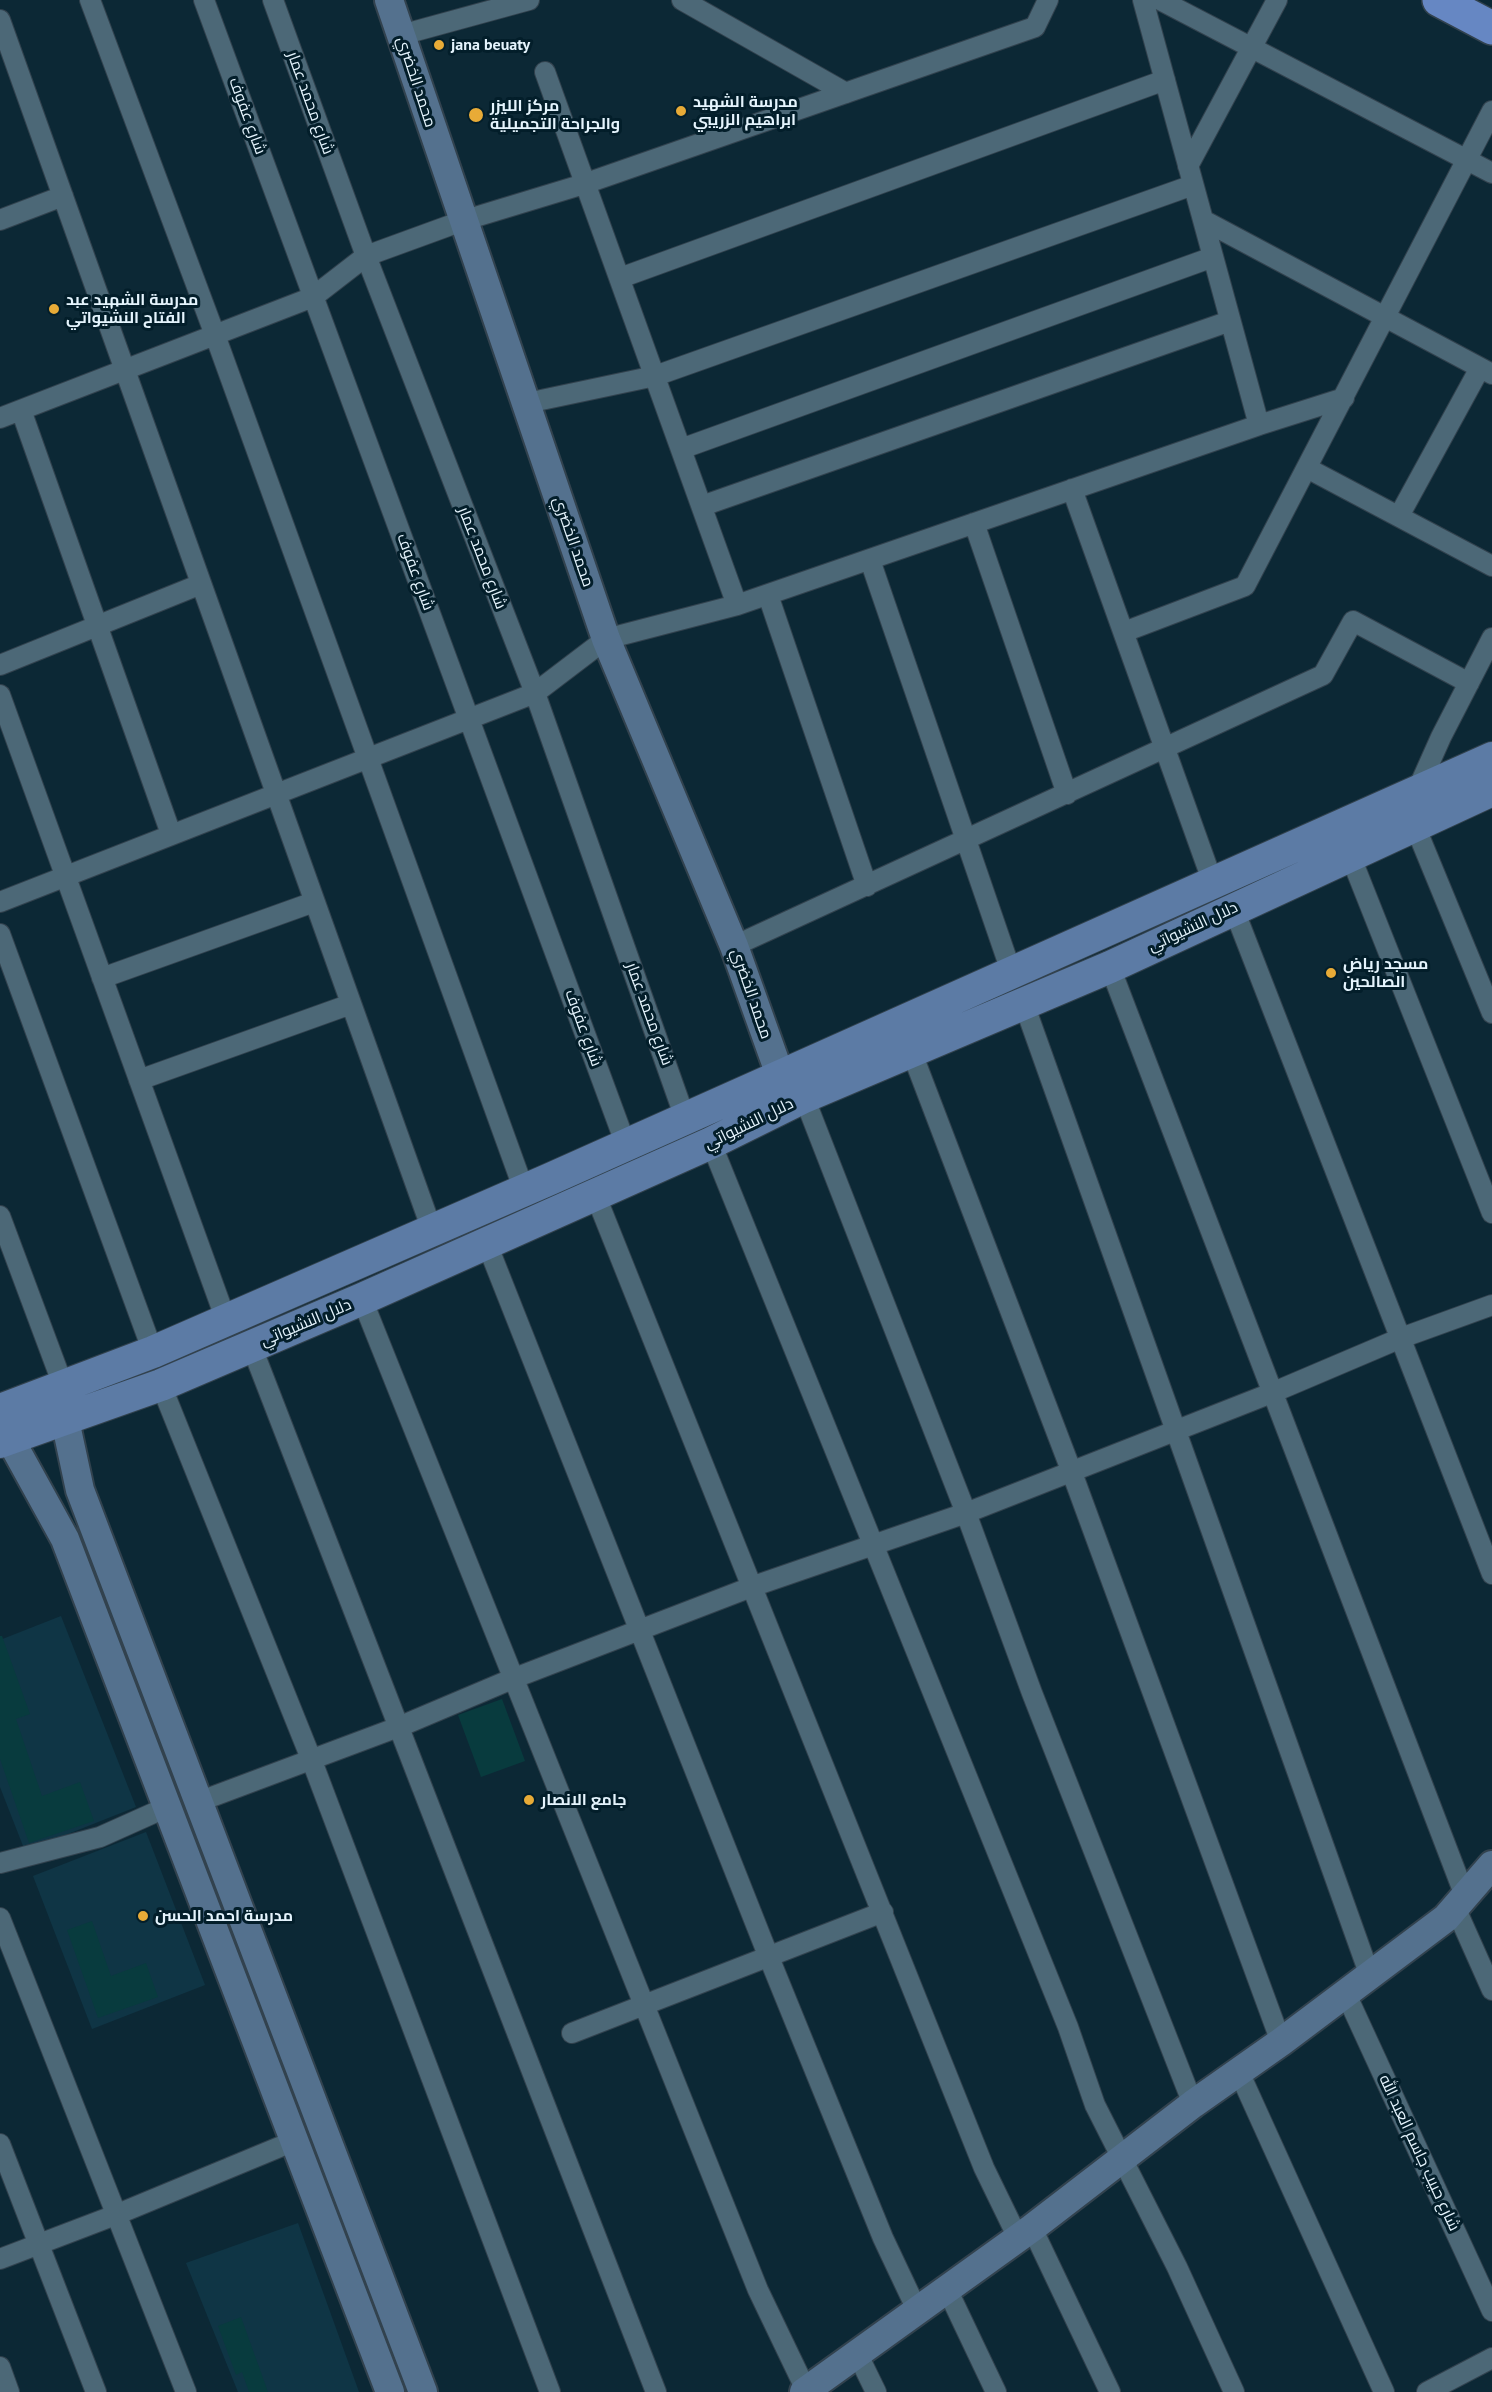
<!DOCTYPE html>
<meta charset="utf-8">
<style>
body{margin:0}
canvas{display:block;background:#0c2835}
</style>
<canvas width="1492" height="2392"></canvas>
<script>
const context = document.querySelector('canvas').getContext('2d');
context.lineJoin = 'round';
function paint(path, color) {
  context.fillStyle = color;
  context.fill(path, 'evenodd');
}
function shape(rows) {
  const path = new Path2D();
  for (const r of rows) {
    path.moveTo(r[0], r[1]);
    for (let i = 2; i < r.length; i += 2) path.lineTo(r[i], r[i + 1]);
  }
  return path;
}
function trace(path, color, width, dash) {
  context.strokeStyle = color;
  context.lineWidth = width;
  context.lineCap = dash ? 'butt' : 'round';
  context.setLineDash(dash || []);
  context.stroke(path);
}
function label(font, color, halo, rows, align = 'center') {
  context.font = font + ' "PT Sans",Cairo,sans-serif';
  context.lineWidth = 6;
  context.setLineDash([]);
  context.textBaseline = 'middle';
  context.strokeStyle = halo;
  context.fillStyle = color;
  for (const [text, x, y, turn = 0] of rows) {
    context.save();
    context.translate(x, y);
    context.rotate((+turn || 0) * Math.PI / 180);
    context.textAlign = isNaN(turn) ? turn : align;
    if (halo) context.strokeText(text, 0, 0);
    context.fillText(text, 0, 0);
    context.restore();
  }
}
const built = shape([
 [61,1616,136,1807,25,1851,0,1787,0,1640],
 [146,1832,205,1985,92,2029,33,1876],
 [298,2223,359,2392,238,2392,186,2263]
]);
const building = shape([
 [0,1636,2,1636,30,1714,16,1719,42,1796,80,1782,94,1821,29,1843,0,1759],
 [502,1699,525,1761,481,1777,458,1715],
 [92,1921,111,1976,146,1963,158,1997,98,2018,67,1930],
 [241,2317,268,2392,249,2392,242,2372,236,2375,218,2326]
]);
const street = shape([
 [90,0,215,335,524,1190],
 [204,0,626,1145],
 [273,0,366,256,535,693,685,1118],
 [682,0,846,93],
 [1143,0,1259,425],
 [1160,0,1492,173],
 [0,20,432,1230],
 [401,35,529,0],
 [545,72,737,605],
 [1188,166,1277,0],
 [0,220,63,196],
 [1203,220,1492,374],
 [620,278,1165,80],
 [527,403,655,376,1193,185],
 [21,410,171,834],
 [0,418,313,297,366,256,462,221,584,184,1035,27,1048,0],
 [681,449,1213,257],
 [1307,468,1492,566],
 [1072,489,1213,883],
 [702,506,1230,321],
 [1399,516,1480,368],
 [974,523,1067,794],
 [870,560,1012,974],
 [768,595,867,886],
 [1124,632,1245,586,1492,111],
 [0,665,201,584],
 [0,695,226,1320],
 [1416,793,1441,737,1492,638],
 [1415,826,1492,1013],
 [1350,855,1492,1213],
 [0,902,535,693,606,639,737,605,1259,425,1344,398],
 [1233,907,1492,1574],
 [0,934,153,1352],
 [734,946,1323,675,1353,621,1469,683],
 [1110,967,1465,1896],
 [102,978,314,902],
 [1024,1004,1370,1976],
 [912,1053,1071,1470,1281,2042],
 [139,1080,351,1004],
 [804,1097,966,1513,1032,1693,1193,2104],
 [711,1143,1068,2027,1095,2105,1177,2267,1234,2392],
 [595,1194,984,2168,1018,2238],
 [0,1216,63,1385],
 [487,1244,768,1955,883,2238,917,2310],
 [362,1299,758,2290,806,2390],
 [251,1345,656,2392],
 [161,1385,312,1761,550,2392],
 [198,1802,401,1726,512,1679,754,1586,966,1513,1274,1392,1401,1338,1492,1305],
 [0,1863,100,1837,167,1807],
 [1455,1907,1492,1990],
 [0,1918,186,2392],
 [1346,1994,1492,2311],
 [572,2033,883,1912],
 [1239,2072,1384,2392],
 [0,2144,96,2392],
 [1032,2228,1110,2392],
 [0,2259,118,2214,294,2141],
 [947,2289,996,2392],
 [857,2353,876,2392],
 [0,2367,9,2392],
 [1427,2392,1492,2358]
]);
const secondary = shape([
 [389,0,606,639,734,946,780,1075],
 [52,1401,65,1420,80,1490,423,2392],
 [0,1421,65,1539,390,2392],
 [804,2392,1032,2228,1193,2104,1281,2042,1446,1918,1492,1865]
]);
const primary = shape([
 [0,1410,153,1352,550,1179,1492,758],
 [0,1442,161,1385,362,1299,711,1143,804,1097,1110,967,1492,790]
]);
const highway = shape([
 [1439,0,1492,28]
]);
const markers = [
 [439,45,6,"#e8ab37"],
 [681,111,6,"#e8ab37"],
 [476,115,8,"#e8ab37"],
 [54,309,6,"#e8ab37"],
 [1331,973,6,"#e8ab37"],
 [529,1800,6,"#e8ab37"],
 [143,1916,6,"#e8ab37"]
];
const poiNames = [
 ["jana beuaty",451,45],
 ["مدرسة الشهيد",693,102],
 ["ابراهيم الزريبي",693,120],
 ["مركز الليزر",490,106],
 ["والجراحة التجميلية",490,124],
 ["مدرسة الشهيد عبد",66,300],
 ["الفتاح النشيواتي",66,318],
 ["مسجد رياض",1343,964],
 ["الصالحين",1343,982],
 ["جامع الانصار",541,1800],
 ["مدرسة احمد الحسن",155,1916]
];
const streetNames = [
 ["محمد الخضري",416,82,72],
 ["شارع محمد عمار",310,103,70],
 ["شارع عفوف",247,116,70],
 ["محمد الخضري",573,542,71],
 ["شارع محمد عمار",482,558,69],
 ["شارع عفوف",415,572,70],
 ["دلال النشيواتي",1193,927,-25],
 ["محمد الخضري",751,994,71],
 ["شارع محمد عمار",649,1014,70],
 ["شارع عفوف",583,1028,70],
 ["دلال النشيواتي",749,1124,-26],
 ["دلال النشيواتي",306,1323,-23],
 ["شارع حبيب جاسم العبد الله",1419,2153,65]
];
paint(built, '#0f3545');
paint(building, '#083b3e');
trace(street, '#32424e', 22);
trace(secondary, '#32424e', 32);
trace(primary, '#32424e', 34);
trace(highway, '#32424e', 36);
trace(street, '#4c6877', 20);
trace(secondary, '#54718e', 28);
trace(primary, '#5c7ba5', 32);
trace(highway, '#6687c3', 33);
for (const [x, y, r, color] of markers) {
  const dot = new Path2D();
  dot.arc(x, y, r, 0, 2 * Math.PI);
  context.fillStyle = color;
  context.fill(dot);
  trace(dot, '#031e2a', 2);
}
label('bold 16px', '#e5f4fd', '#031e2a', poiNames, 'left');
label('16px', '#e5f4fd', '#031e2a', streetNames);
</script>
